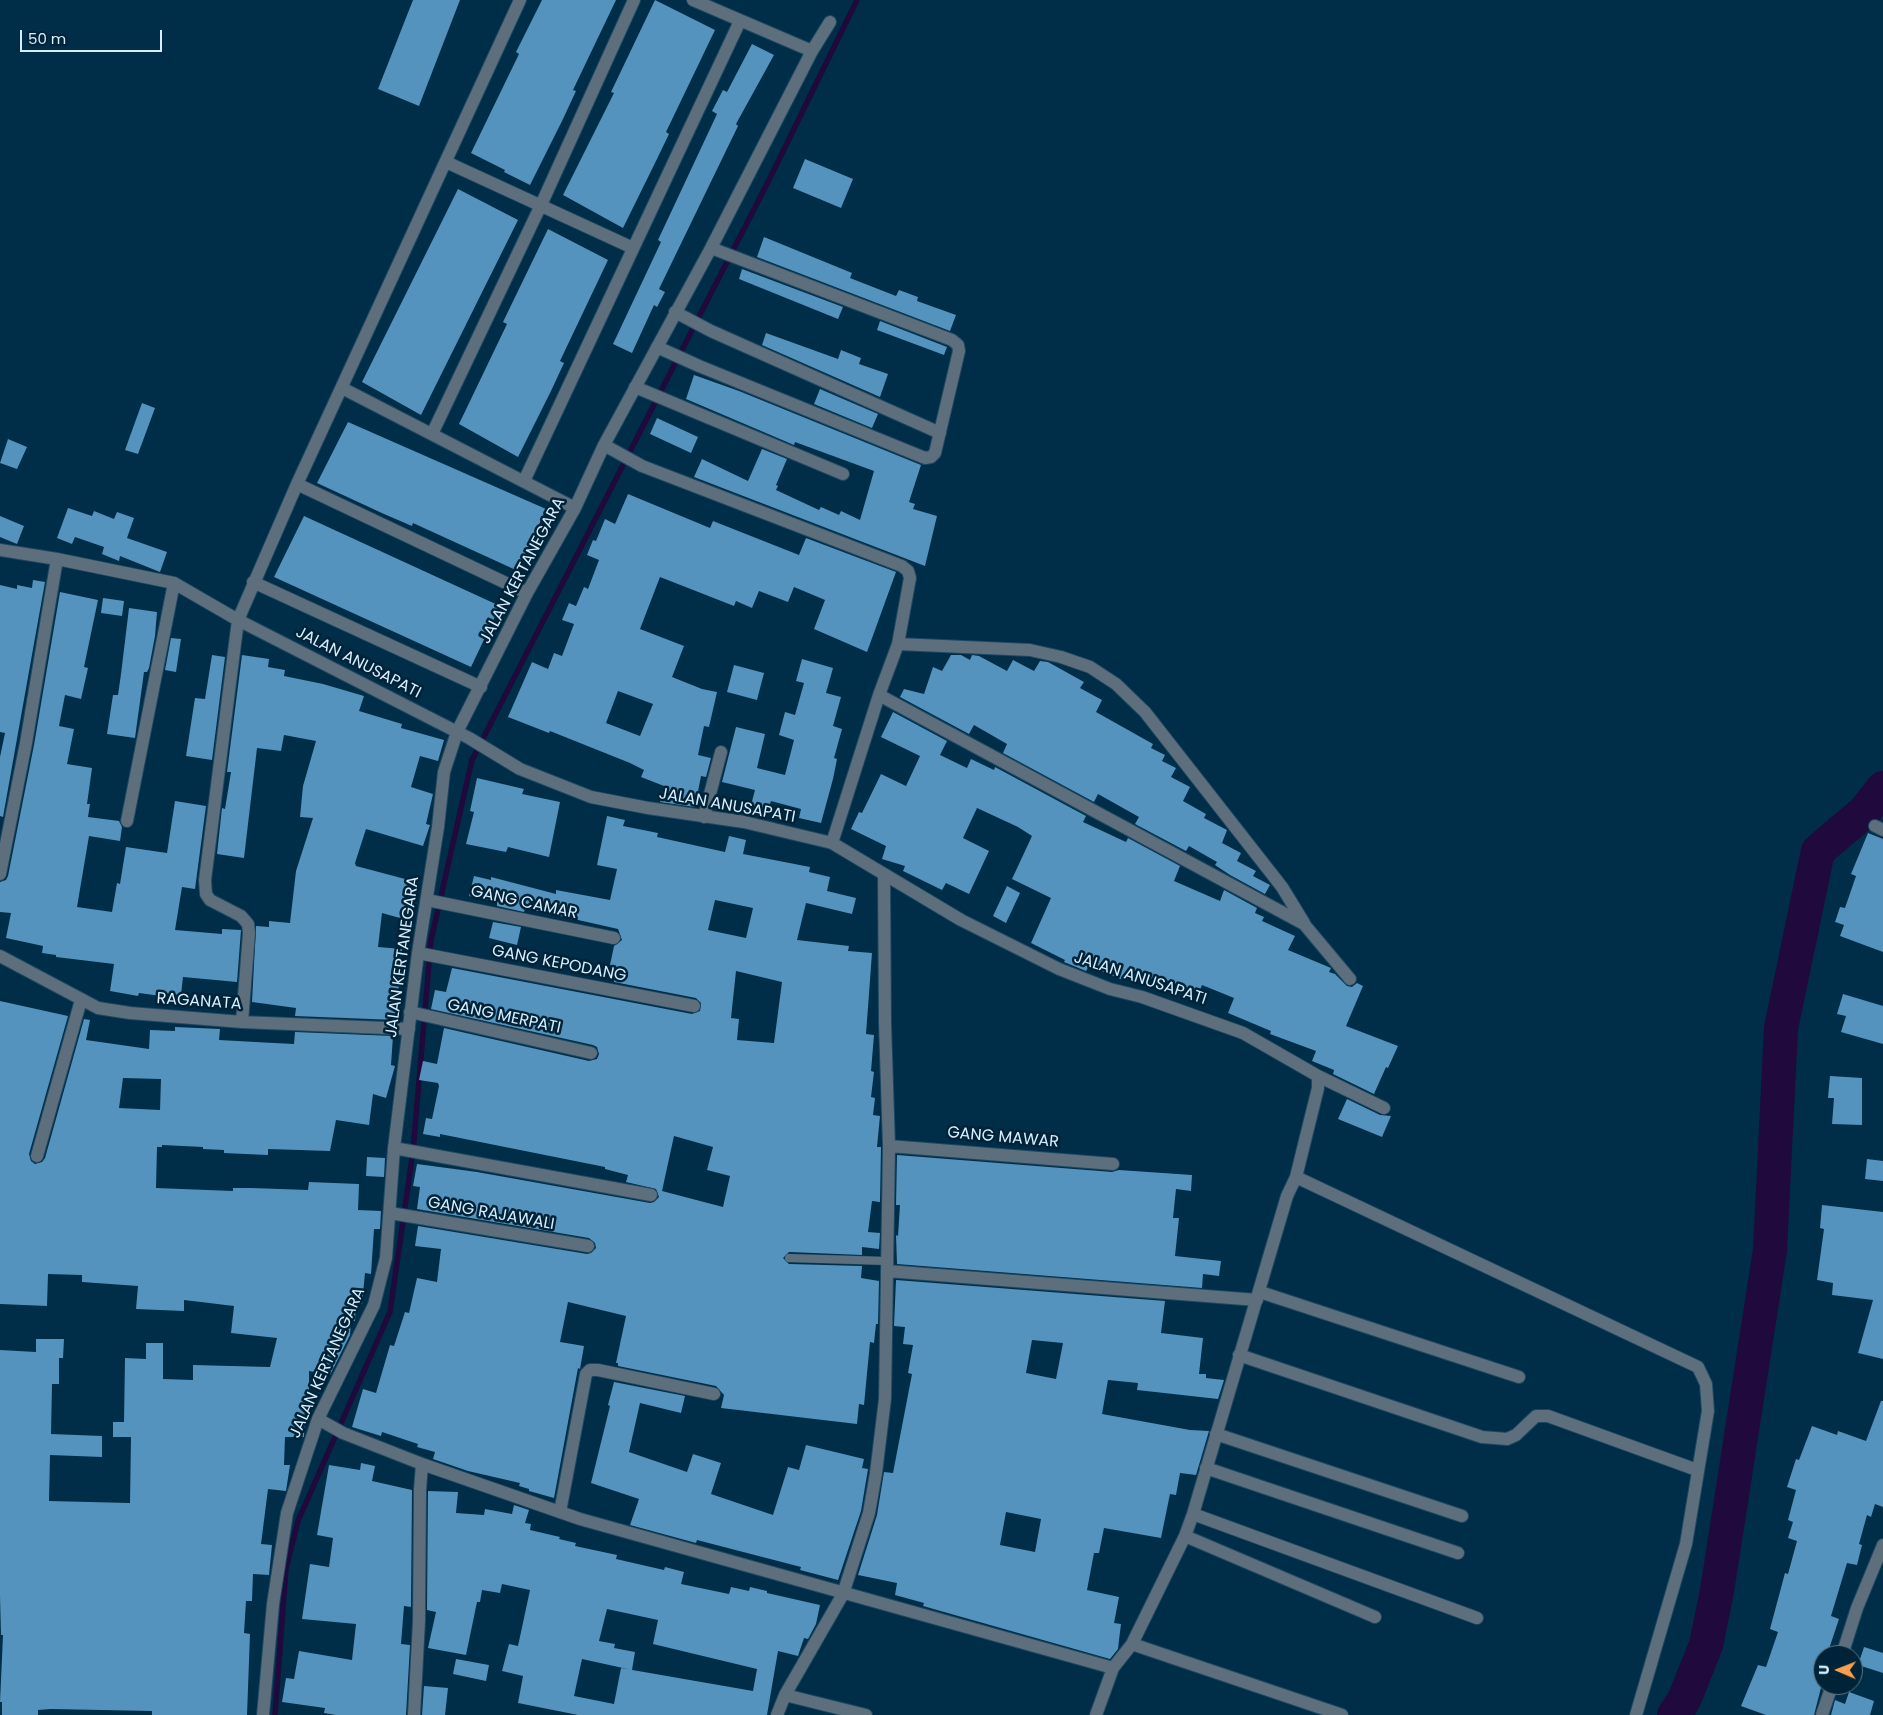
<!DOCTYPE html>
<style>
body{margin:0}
#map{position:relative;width:1883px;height:1715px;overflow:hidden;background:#002d47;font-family:Poppins,sans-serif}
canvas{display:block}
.north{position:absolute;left:1813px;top:1645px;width:50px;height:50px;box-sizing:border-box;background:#012337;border:1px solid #577487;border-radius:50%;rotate:271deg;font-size:14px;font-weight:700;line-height:20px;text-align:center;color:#d7eeff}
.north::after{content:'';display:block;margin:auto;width:18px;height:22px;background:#fa9f4e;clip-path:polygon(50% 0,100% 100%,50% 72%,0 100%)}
.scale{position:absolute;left:20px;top:30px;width:142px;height:22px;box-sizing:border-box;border:2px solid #d7eeff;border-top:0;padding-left:6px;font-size:15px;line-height:18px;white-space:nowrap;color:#d7eeff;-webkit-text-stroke:4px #012337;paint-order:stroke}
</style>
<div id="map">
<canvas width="1883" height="1715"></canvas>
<div class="north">U</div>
<div class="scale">50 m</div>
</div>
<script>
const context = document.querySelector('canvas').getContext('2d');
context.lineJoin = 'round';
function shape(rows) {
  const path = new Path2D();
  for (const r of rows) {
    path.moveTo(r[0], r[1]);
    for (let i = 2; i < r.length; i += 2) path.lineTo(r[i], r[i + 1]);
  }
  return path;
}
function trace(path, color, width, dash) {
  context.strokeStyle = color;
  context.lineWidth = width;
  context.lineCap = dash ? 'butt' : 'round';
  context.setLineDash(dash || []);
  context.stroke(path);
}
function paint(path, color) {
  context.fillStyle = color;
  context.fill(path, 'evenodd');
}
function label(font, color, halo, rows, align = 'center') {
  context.font = font + ' Poppins,sans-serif';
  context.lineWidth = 5;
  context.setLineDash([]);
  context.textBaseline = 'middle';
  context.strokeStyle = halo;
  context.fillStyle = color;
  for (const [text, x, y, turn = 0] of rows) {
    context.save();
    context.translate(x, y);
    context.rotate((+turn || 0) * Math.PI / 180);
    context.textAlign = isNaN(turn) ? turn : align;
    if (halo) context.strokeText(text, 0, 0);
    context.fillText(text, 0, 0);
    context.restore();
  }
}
const stream = shape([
 [275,1715,286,1568,298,1521,390,1312,413,1151,431,940,472,760,770,178,857,0]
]);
const river = shape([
 [1674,1715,1684,1700,1706,1645,1717,1591,1770,1250,1781,1028,1818,851,1864,812,1883,788]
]);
const building = shape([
 [413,0,460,0,419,106,378,89],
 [542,0,616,0,573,90,576,91,563,119,530,185,504,172,505,170,471,153,519,54,516,52],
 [655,0,715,30,666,132,669,134,656,161,623,228,563,195,614,93,611,92],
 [752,44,774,55,736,124,738,126,659,289,665,292,657,307,654,305,632,353,613,344,661,242,658,240,717,114,712,111,723,90,727,92],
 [805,159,853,179,841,208,793,188],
 [458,189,518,220,421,415,362,382],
 [548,229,608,260,560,361,564,363,551,391,518,457,459,424,507,324,503,322],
 [764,237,852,273,850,278,896,296,899,290,918,297,917,301,956,315,950,331,757,257],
 [742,269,843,307,838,319,739,279],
 [880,321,947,347,944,355,877,330],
 [766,333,838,359,841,350,861,358,859,364,888,374,880,397,762,345],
 [694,375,739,391,921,465,909,502,915,504,913,509,937,516,925,566,694,477,702,459,748,481,762,449,787,459,776,485,778,486,776,490,819,510,821,507,839,515,841,511,860,520,874,471,795,442,794,445,686,399],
 [820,389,878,414,872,428,814,404],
 [142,403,155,408,138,454,125,450],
 [657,418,698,437,691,453,650,434],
 [348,422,546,509,518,571,413,523,412,526,384,514,317,483],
 [8,439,27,447,17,469,0,463],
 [628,494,710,528,713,521,799,555,806,538,896,572,867,652,814,629,825,600,794,587,788,602,759,591,752,608,736,601,734,606,660,577,640,629,684,646,672,677,702,689,717,692,709,727,704,726,698,755,711,758,706,777,701,776,695,807,660,802,664,786,641,777,644,770,630,763,550,731,549,733,508,717,532,662,548,669,554,653,562,656,574,624,562,620,569,603,576,606,584,587,588,589,599,560,587,555,593,540,596,541,605,519,615,524],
 [618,691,653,704,640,736,606,723],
 [68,508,92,516,94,511,114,519,117,512,134,518,127,538,167,552,160,572,120,556,119,561,102,554,104,547,75,537,72,544,57,538],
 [0,516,24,526,17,544,0,537],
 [304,516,500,606,471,667,274,577],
 [33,580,45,582,3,817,0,816,0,757,5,733,0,732,0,585,17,589,17,585,32,588],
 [60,592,98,600,84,667,88,668,81,699,65,695,59,726,74,729,67,764,92,768,87,804,90,804,88,817,119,821,122,827,120,841,89,836,77,907,112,912,117,883,120,884,126,847,167,853,175,801,206,806,195,889,182,887,175,930,222,934,222,929,241,930,237,982,183,977,181,995,161,993,161,996,139,993,138,996,110,991,114,964,56,957,56,955,42,953,43,946,6,938,11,913,0,912,0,882,6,880,8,876,34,745],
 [103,598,124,601,122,616,101,613],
 [129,608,157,612,155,636,149,668,147,672,144,672,135,738,107,734,113,695,118,695,121,674],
 [171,638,181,639,176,672,165,670],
 [212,655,225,657,212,760,186,756,195,698,205,699],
 [242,655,269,659,268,667,285,670,284,676,323,684,364,696,359,711,402,724,401,728,444,740,438,761,420,756,411,787,433,794,426,824,430,825,423,846,366,829,355,863,356,866,409,880,403,903,411,906,407,920,382,913,378,947,402,949,396,1020,295,1016,296,1008,252,1002,256,926,269,927,269,921,290,923,296,871,313,818,300,817,303,786,316,741,284,735,281,751,257,748,244,858,217,854,222,808,225,809,231,772,227,772],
 [951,655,961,655,970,660,972,655,979,656,1007,671,1013,660,1034,671,1040,661,1048,662,1084,682,1080,688,1102,700,1096,712,1153,744,1151,748,1165,755,1162,761,1176,768,1171,777,1190,787,1183,801,1206,814,1204,818,1227,830,1222,843,1241,853,1237,861,1256,871,1253,876,1270,885,1265,894,1230,875,1215,865,1217,862,1189,846,1186,851,1135,824,1139,817,1098,794,1094,802,1003,753,1007,744,974,725,969,734,900,697,904,689,924,694,933,667,942,671],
 [802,659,833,668,826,693,841,697,833,726,842,729,834,758,837,759,833,779,821,823,799,818,801,809,771,801,767,813,750,809,755,790,722,782,736,727,765,734,757,768,785,775,794,740,779,735,785,712,795,715,804,683,796,681],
 [734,665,764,673,757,700,727,692],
 [893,712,947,741,940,755,967,768,971,759,994,770,995,767,1086,816,1083,822,1126,842,1128,838,1180,866,1174,881,1220,901,1224,890,1257,908,1255,913,1264,917,1262,921,1295,936,1288,950,1331,968,1329,972,1335,974,1347,986,1352,987,1357,983,1363,986,1346,1026,1398,1046,1388,1068,1386,1067,1374,1094,1333,1074,1334,1070,1312,1061,1316,1051,1270,1034,1271,1031,1228,1013,1234,998,1202,985,1199,993,1161,978,1159,982,1128,968,1123,980,1089,966,1086,971,1064,962,1065,960,1031,943,1051,898,1012,879,1032,836,1018,827,977,808,963,838,989,851,969,894,946,883,942,890,903,871,905,866,882,859,886,846,851,829,859,812,862,813,881,774,906,786,920,756,881,737],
 [477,778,524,789,522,794,560,802,549,857,508,847,506,852,466,844,474,812,470,811],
 [607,816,625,820,623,826,658,833,657,837,725,852,729,836,746,840,743,854,810,867,809,872,830,877,827,891,856,898,852,914,806,903,797,940,849,946,848,951,872,953,866,1034,874,1035,871,1071,874,1072,871,1097,875,1098,873,1115,880,1116,877,1147,881,1147,880,1202,872,1201,868,1232,880,1233,879,1249,862,1247,862,1255,789,1252,783,1258,789,1264,862,1266,861,1278,879,1281,878,1324,876,1324,874,1343,870,1342,864,1405,859,1404,857,1424,721,1408,724,1395,716,1386,618,1366,618,1363,616,1363,626,1316,568,1302,560,1342,584,1346,580,1369,578,1368,554,1498,529,1491,529,1489,519,1486,520,1483,468,1471,433,1459,435,1452,417,1447,418,1444,382,1432,381,1436,352,1427,363,1389,376,1393,390,1345,394,1346,405,1312,409,1313,417,1278,437,1282,441,1249,415,1246,418,1226,587,1254,591,1253,596,1248,595,1243,589,1238,417,1209,420,1187,413,1186,417,1164,477,1172,650,1203,654,1202,659,1197,656,1189,626,1182,628,1175,605,1169,605,1167,440,1134,440,1137,423,1134,426,1118,432,1119,439,1086,438,1083,419,1080,423,1061,437,1064,444,1028,589,1061,597,1059,599,1054,597,1047,593,1045,431,1009,435,990,446,992,452,968,692,1014,700,1011,701,1003,696,998,614,982,617,967,610,965,614,946,622,940,618,929,525,908,524,912,497,906,497,902,469,896,474,876,491,880,491,877,556,894,556,890,610,900,617,869,597,865],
 [715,900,753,908,746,938,708,930],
 [736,971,782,982,774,1043,737,1040,739,1019,731,1018],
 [674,1136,713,1147,707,1170,730,1176,723,1207,662,1191],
 [1868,833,1883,839,1883,952,1840,936,1844,925,1835,922,1840,907,1845,908,1856,876,1851,874],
 [1007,886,1020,893,1006,923,993,916],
 [493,922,521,927,517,945,489,938],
 [1843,994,1883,1006,1883,1044,1841,1032,1846,1016,1837,1014],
 [0,1001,68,1016,29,1154,31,1161,35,1164,42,1162,45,1158,84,1019,90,1020,86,1040,149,1049,150,1030,175,1031,175,1027,220,1029,219,1040,274,1043,294,1044,295,1032,393,1036,391,1065,395,1066,386,1098,373,1094,369,1125,336,1120,330,1151,268,1149,268,1155,245,1154,224,1153,224,1150,203,1149,203,1147,162,1145,162,1147,157,1147,156,1188,233,1191,233,1188,251,1188,308,1190,309,1182,359,1184,358,1210,381,1211,380,1229,374,1229,371,1274,365,1273,362,1304,356,1303,355,1321,351,1321,350,1335,330,1375,309,1371,309,1400,305,1400,304,1437,285,1437,284,1465,290,1465,286,1491,268,1489,261,1544,272,1545,269,1575,253,1574,252,1601,246,1601,244,1633,250,1634,247,1715,152,1715,152,1711,51,1709,38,1710,38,1715,2,1715,2,1702,0,1702,3,1635,1,1635,0,1596,0,1350,36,1352,36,1339,64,1339,63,1358,59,1358,59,1384,52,1384,51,1434,102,1436,102,1457,50,1455,49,1501,130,1503,131,1437,113,1437,113,1422,124,1422,125,1358,146,1359,146,1343,163,1343,163,1379,193,1380,193,1365,270,1367,277,1338,231,1333,234,1306,184,1300,184,1311,136,1309,138,1286,82,1282,82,1275,48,1274,47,1306,0,1304],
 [123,1078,161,1079,160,1110,119,1108],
 [1830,1076,1862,1078,1862,1125,1832,1124,1834,1098,1828,1098],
 [1347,1099,1380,1115,1391,1116,1382,1137,1338,1119],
 [897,1155,1112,1172,1119,1170,1192,1175,1191,1191,1176,1189,1173,1218,1179,1218,1175,1256,1221,1261,1219,1276,1203,1274,1202,1288,897,1264,896,1235,898,1236,900,1205,896,1205],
 [367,1157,385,1158,384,1177,366,1176],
 [1867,1159,1883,1161,1883,1181,1865,1179],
 [1822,1205,1883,1212,1883,1359,1858,1353,1873,1300,1832,1295,1833,1283,1817,1280,1824,1229,1820,1228],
 [896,1280,1165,1301,1161,1333,1203,1338,1199,1374,1206,1374,1206,1378,1224,1380,1218,1399,1137,1390,1138,1383,1108,1380,1102,1414,1190,1430,1209,1431,1196,1475,1180,1473,1176,1495,1170,1494,1161,1538,1104,1528,1099,1553,1094,1553,1087,1590,1119,1597,1114,1623,1121,1624,1119,1640,1118,1649,1110,1659,923,1606,924,1603,895,1595,897,1583,858,1575,877,1515,884,1472,893,1473,912,1374,908,1373,913,1345,903,1344,905,1327,894,1326],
 [1032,1340,1063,1343,1056,1379,1026,1373],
 [1006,1512,1041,1519,1035,1552,1000,1545],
 [614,1382,685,1396,681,1413,640,1403,629,1452,687,1472,693,1454,721,1463,711,1494,773,1515,788,1467,799,1470,806,1445,864,1459,862,1468,868,1469,861,1511,838,1580,800,1570,801,1567,697,1540,696,1543,630,1525,639,1499,591,1483,610,1406,608,1405],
 [1881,1401,1883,1401,1883,1507,1875,1504,1871,1517,1867,1515,1859,1544,1862,1545,1857,1565,1847,1563,1831,1616,1839,1619,1827,1655,1823,1655,1823,1680,1814,1715,1766,1715,1741,1706,1758,1665,1766,1667,1778,1632,1770,1629,1785,1573,1788,1574,1797,1541,1788,1538,1793,1522,1788,1520,1796,1490,1787,1487,1796,1459,1799,1460,1812,1426,1837,1435,1838,1431,1866,1441],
 [361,1463,375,1466,372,1481,412,1490,411,1607,404,1606,401,1644,410,1645,406,1715,336,1715,324,1713,325,1708,282,1702,286,1678,294,1679,299,1651,352,1660,356,1624,302,1619,310,1564,329,1567,333,1538,317,1535,329,1465,360,1470],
 [428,1491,458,1492,456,1513,484,1515,485,1509,512,1514,514,1505,529,1510,525,1523,531,1524,530,1530,560,1537,559,1539,576,1543,575,1546,617,1555,616,1559,664,1570,665,1567,684,1572,681,1584,729,1594,731,1587,749,1591,750,1587,767,1591,767,1593,820,1605,816,1624,808,1639,804,1638,798,1656,778,1651,767,1715,578,1715,518,1703,523,1676,502,1671,509,1644,518,1646,530,1590,502,1584,500,1593,482,1590,480,1602,477,1602,466,1655,428,1648,436,1612,427,1610],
 [607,1609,658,1620,653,1644,757,1669,753,1691,621,1668,614,1704,574,1696,582,1659,632,1670,635,1652,614,1648,615,1644,599,1641],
 [1864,1647,1883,1653,1883,1673,1858,1665],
 [456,1659,489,1665,486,1681,453,1674],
 [424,1686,448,1688,445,1715,422,1715],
 [1849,1692,1874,1701,1870,1715,1831,1715,1835,1700,1845,1704]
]);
const lane = shape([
 [789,1258,887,1261]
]);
const street = shape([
 [693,0,812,51],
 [446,162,633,248],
 [675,312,711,331,940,433],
 [657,347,699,366,925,458,931,457,935,453,959,351,958,345,952,340,711,248],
 [635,387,843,474],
 [342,388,575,508],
 [432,434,541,205,634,0],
 [604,445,642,466,902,566,908,571,910,578,898,644,879,695,832,843],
 [524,481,740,21],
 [297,484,527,593],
 [0,550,57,559,174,583,238,620,469,738,520,769,591,797,648,808,744,822,832,843,961,920,1059,969,1110,989,1142,997,1243,1033,1318,1076,1384,1108],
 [253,582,481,687],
 [898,644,1030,650,1061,657,1090,667,1116,684,1145,712,1282,887,1304,923],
 [879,695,1304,924,1350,979],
 [704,817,721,752],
 [127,821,174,583],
 [1875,826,1883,830],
 [0,874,26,743,57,559],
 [427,900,614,938],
 [418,953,694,1006],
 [0,956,98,1008,130,1013,242,1022,409,1029],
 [410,1012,591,1053],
 [242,1022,249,933,248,924,241,916,210,900,206,894,205,880,238,620,297,484,520,0],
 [889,1146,1113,1164],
 [394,1148,651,1195],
 [37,1156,81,1000],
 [1296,1177,1698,1367,1706,1384,1708,1411,1686,1544,1636,1715],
 [390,1213,588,1246],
 [887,1271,1257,1300],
 [1260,1292,1519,1377],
 [1239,1355,1482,1437,1507,1439,1516,1435,1536,1416,1548,1416,1697,1470],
 [318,1419,343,1433,422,1464,580,1519,1113,1668],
 [1216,1434,1462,1516],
 [1206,1468,1458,1553],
 [560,1512,586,1374,590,1370,598,1370,714,1394],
 [1193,1514,1477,1618],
 [1185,1536,1375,1617],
 [1132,1644,1342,1715],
 [1842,1655,1857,1608,1883,1545],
 [785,1695,866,1715],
 [263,1715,273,1604,287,1513,318,1419,374,1305,386,1258,394,1148,418,953,438,827,444,772,457,732,527,593,575,508,604,445,711,248,812,51,830,22],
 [414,1715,419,1621,420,1490,422,1464],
 [777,1715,785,1695,843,1594,869,1513,876,1473,885,1399,889,1146,885,1023,884,874],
 [1096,1715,1113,1668,1132,1644,1185,1536,1193,1514,1287,1196,1296,1177,1318,1088,1318,1076],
 [1822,1715,1832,1685]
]);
const streetNames = [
 ["JALAN KERTANEGARA",523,571,-62],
 ["JALAN ANUSAPATI",358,663,27],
 ["JALAN ANUSAPATI",727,806,10],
 ["GANG CAMAR",524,903,12],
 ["JALAN KERTANEGARA",403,957,-82],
 ["GANG KEPODANG",559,964,11],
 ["JALAN ANUSAPATI",1140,979,18],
 ["RAGANATA",199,1002,4],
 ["GANG MERPATI",504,1017,12],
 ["GANG MAWAR",1003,1138,5],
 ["GANG RAJAWALI",491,1214,10],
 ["JALAN KERTANEGARA",328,1363,-66]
];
trace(stream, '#20093c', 5.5);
trace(river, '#20093c', 34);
paint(building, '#5493bd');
trace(lane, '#1e4861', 9);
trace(street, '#1e4861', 14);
trace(lane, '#5d6f7d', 8);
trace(street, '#5d6f7d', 12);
label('16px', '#d7eeff', '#012337', streetNames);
</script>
